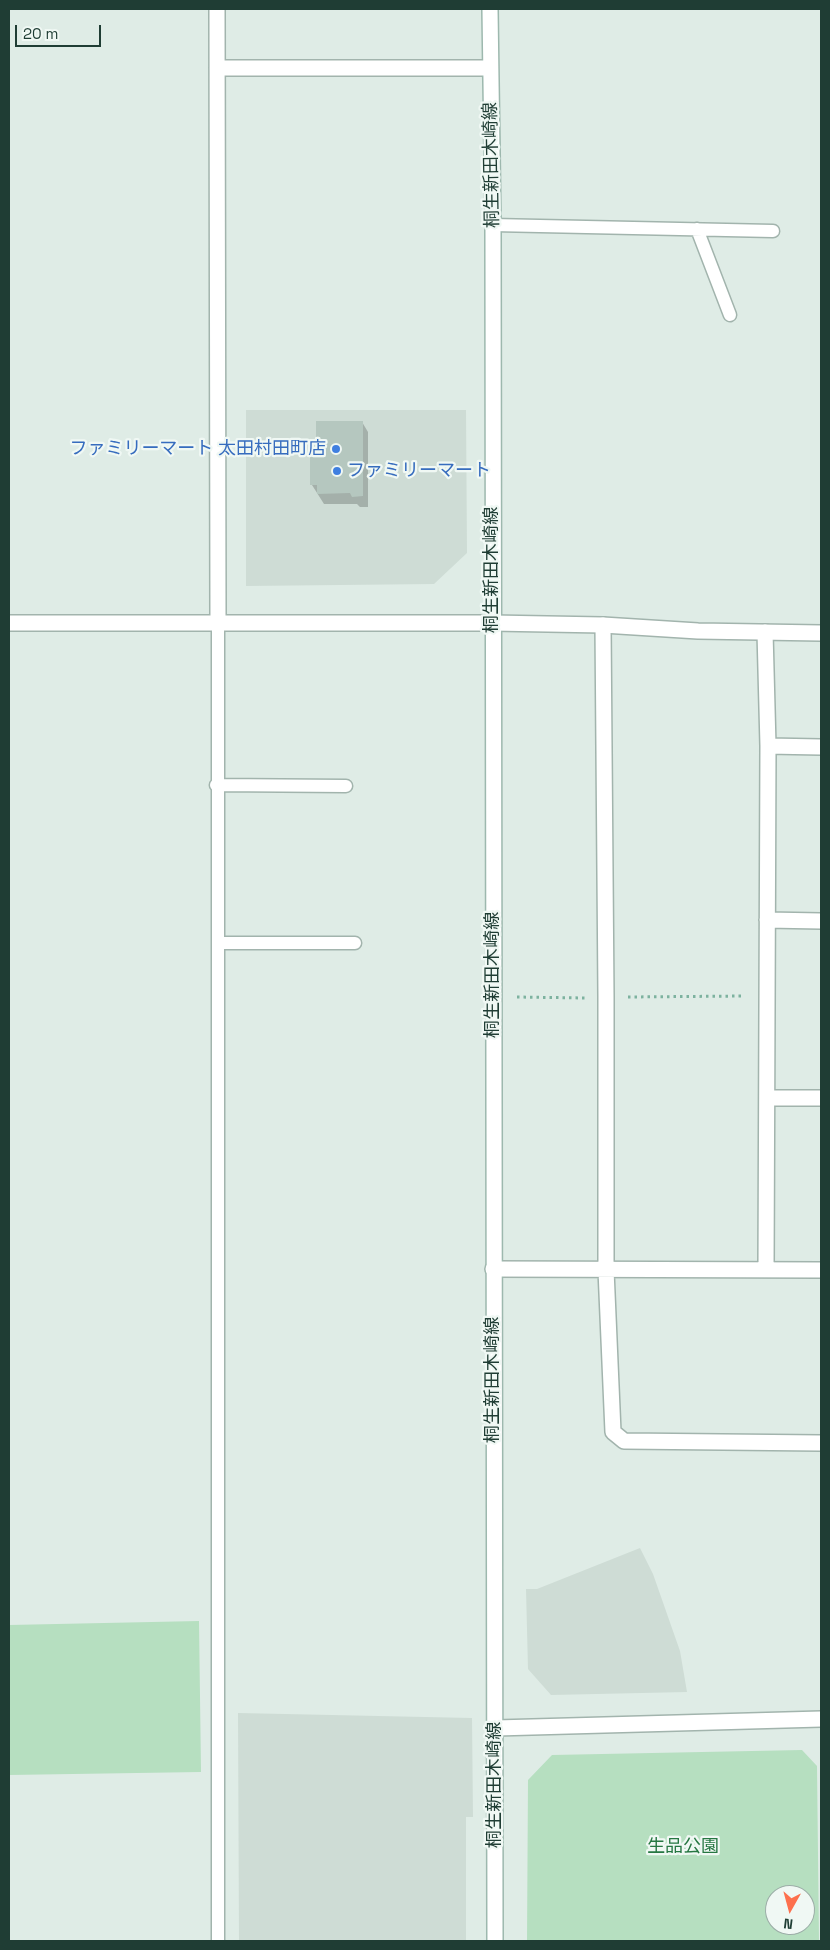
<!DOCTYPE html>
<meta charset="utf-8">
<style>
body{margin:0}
#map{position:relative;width:830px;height:1950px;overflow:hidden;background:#dfece6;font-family:"Space Grotesk",sans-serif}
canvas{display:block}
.frame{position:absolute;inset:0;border:10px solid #1f3d34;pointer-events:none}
.north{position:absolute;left:765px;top:1885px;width:50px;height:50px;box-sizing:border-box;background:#f0f8f4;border:1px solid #9cada7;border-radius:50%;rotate:187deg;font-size:14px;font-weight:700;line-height:20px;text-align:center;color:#1f3d34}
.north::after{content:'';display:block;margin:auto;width:18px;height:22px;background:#fd704d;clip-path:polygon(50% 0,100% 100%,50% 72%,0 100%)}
.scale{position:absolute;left:15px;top:25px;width:86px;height:22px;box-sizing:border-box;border:2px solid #1f3d34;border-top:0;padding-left:6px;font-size:15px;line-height:18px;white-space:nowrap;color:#1f3d34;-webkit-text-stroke:4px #f0f8f4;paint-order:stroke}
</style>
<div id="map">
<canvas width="830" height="1950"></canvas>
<div class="frame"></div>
<div class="north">N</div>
<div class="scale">20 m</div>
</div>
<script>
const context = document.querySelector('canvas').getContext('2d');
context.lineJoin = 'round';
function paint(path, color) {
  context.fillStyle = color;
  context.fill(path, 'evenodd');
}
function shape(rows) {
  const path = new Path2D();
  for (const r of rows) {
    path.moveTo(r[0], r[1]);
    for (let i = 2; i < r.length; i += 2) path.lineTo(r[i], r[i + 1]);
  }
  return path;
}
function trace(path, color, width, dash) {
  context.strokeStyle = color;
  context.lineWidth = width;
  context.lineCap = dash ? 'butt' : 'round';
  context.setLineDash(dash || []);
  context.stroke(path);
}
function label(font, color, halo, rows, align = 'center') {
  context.font = font + ' "Space Grotesk","Noto Sans JP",sans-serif';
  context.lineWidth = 4.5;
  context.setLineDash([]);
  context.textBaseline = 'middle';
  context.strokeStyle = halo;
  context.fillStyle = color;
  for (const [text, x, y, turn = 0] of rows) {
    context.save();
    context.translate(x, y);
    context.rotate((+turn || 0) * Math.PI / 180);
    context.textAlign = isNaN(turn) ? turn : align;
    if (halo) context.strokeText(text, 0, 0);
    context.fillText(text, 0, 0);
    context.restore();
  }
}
const built = shape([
 [246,410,466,410,467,553,434,584,246,586],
 [640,1548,653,1574,680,1651,687,1692,551,1695,528,1669,526,1589,537,1589],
 [238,1713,472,1718,473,1817,466,1817,466,1941,239,1941]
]);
const green = shape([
 [199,1621,201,1772,9,1775,9,1625],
 [802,1750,817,1766,819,1941,527,1941,528,1780,552,1755],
 [775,1895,805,1895,805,1925,775,1925]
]);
const shadow = shape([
 [362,422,368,432,368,507,360,507,357,504,324,504,312,485,317,458]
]);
const building = shape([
 [316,421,363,421,363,496,352,497,350,493,317,494,317,485,310,485,310,457,316,457]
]);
const path = shape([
 [517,997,585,998],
 [628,997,745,996]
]);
const service = shape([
 [493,225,773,231],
 [697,229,730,315],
 [218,621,218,1941],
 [216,785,346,786],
 [218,943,355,943]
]);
const minor = shape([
 [217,9,218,621],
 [217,68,490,68],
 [603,625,606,997,606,1270,613,1432,624,1441,821,1443],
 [765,632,768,746,766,1270],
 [768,746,821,747],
 [767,920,821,921],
 [767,1098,821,1098],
 [493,1269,821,1270]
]);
const tertiary = shape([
 [9,623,492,623,603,625,698,631,821,633],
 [496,1728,821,1719]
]);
const secondary = shape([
 [490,9,493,225,495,1941]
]);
const markers = [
 [336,449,5,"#3f7fe0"],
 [337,471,5,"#3f7fe0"]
];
const streetNames = [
 ["桐生新田木崎線",492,165,-91],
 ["桐生新田木崎線",492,570,-90],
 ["桐生新田木崎線",493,975,-90],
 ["桐生新田木崎線",493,1380,-90],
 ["桐生新田木崎線",495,1785,-90]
];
const shopNames = [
 ["ファミリーマート 太田村田町店",326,449],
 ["ファミリーマート",347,471,"left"]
];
const parkNames = [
 ["生品公園",683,1847]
];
paint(built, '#cedcd5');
paint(green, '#b6dfc0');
paint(shadow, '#0003');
paint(building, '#b5c7bf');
trace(service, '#a2b4ad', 15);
trace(minor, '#a2b4ad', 18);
trace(tertiary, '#a2b4ad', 18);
trace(secondary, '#9db8ae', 18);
trace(path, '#7db29f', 3, [2.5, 4]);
trace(service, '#fff', 12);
trace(minor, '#fff', 15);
trace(tertiary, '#fff', 15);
trace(secondary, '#fff', 15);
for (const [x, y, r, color] of markers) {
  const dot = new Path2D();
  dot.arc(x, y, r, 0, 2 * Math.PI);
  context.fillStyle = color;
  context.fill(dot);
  trace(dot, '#f0f8f4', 2);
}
label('18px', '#1f3d34', '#f0f8f4', streetNames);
label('18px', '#366cbe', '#f0f8f4', shopNames, 'right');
label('18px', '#267742', '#f0f8f4', parkNames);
</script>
